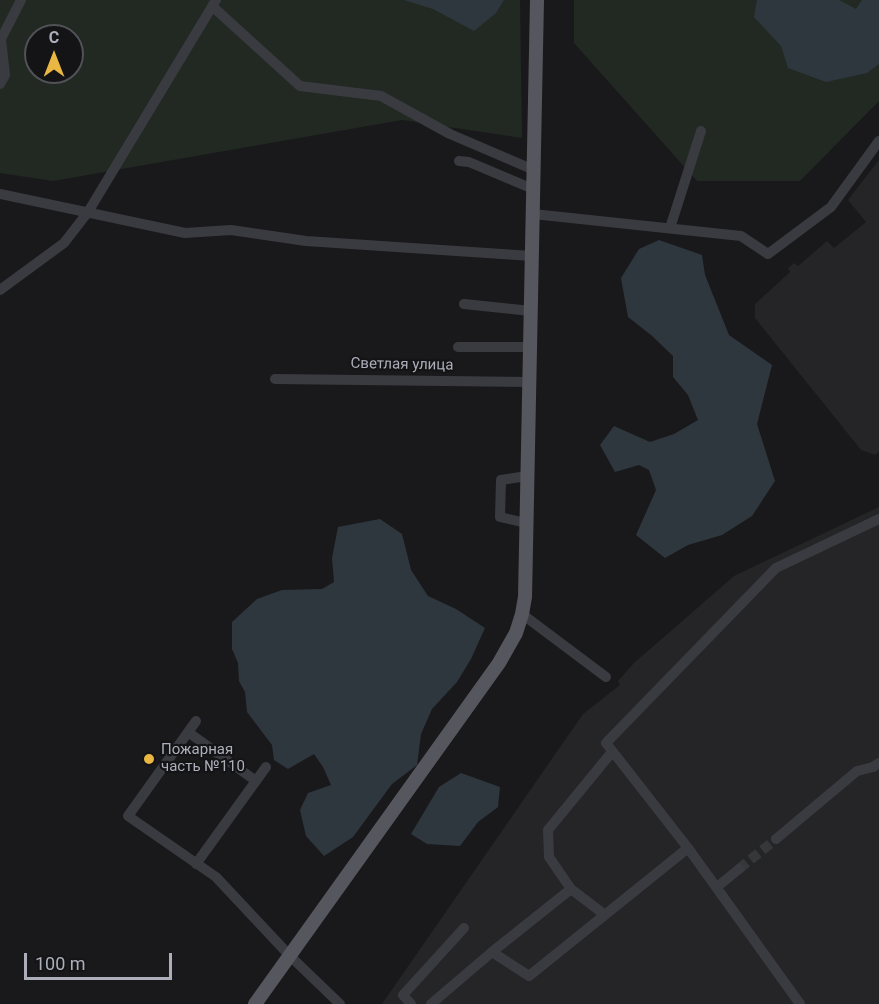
<!DOCTYPE html>
<meta charset="utf-8">
<style>
body{margin:0}
#map{position:relative;width:879px;height:1004px;overflow:hidden;background:#19191b;font-family:Roboto,sans-serif}
canvas{display:block}
.north{position:absolute;left:24px;top:24px;width:60px;height:60px;box-sizing:border-box;background:#141416;border:2px solid #515258;border-radius:50%;rotate:0deg;font-size:16px;font-weight:700;line-height:24px;text-align:center;color:#acafba}
.north::after{content:'';display:block;margin:auto;width:21px;height:27px;background:#eab842;clip-path:polygon(50% 0,100% 100%,50% 72%,0 100%)}
.scale{position:absolute;left:24px;top:953px;width:148px;height:27px;box-sizing:border-box;border:3px solid #acafba;border-top:0;padding-left:8px;font-size:18px;line-height:21px;white-space:nowrap;color:#acafba;-webkit-text-stroke:4px #141416;paint-order:stroke}
</style>
<div id="map">
<canvas width="879" height="1004"></canvas>
<div class="north">С</div>
<div class="scale">100 m</div>
</div>
<script>
const context = document.querySelector('canvas').getContext('2d');
context.lineJoin = 'round';
function paint(path, color) {
  context.fillStyle = color;
  context.fill(path, 'evenodd');
}
function shape(rows) {
  const path = new Path2D();
  for (const r of rows) {
    path.moveTo(r[0], r[1]);
    for (let i = 2; i < r.length; i += 2) path.lineTo(r[i], r[i + 1]);
  }
  return path;
}
function trace(path, color, width, dash) {
  context.strokeStyle = color;
  context.lineWidth = width;
  context.lineCap = dash ? 'butt' : 'round';
  context.setLineDash(dash || []);
  context.stroke(path);
}
function label(font, color, halo, rows, align = 'center') {
  context.font = font + ' Roboto,sans-serif';
  context.lineWidth = 4.5;
  context.setLineDash([]);
  context.textBaseline = 'middle';
  context.strokeStyle = halo;
  context.fillStyle = color;
  for (const [text, x, y, turn = 0] of rows) {
    context.save();
    context.translate(x, y);
    context.rotate((+turn || 0) * Math.PI / 180);
    context.textAlign = isNaN(turn) ? turn : align;
    if (halo) context.strokeText(text, 0, 0);
    context.fillText(text, 0, 0);
    context.restore();
  }
}
const built = shape([
 [879,160,879,452,875,455,861,450,755,318,755,304,790,272,788,268,794,263,798,266,827,241,834,248,866,222,848,200],
 [879,507,879,1004,382,1004,583,714,620,685,618,681,634,663,734,576]
]);
const green = shape([
 [0,0,520,0,522,138,402,120,53,181,0,173],
 [36,36,72,36,72,72,36,72],
 [574,0,879,0,879,101,800,181,697,181,574,43]
]);
const water = shape([
 [404,0,504,0,496,13,474,31,433,9],
 [757,0,839,0,856,9,862,0,879,0,879,64,867,73,826,82,788,68,781,46,754,17],
 [659,240,702,255,705,275,729,335,772,365,757,424,775,481,752,516,722,535,688,545,665,558,636,535,656,490,649,470,639,465,615,472,600,445,614,426,650,442,674,434,698,420,688,395,673,377,673,356,651,335,628,317,621,278,639,249],
 [380,519,402,534,411,570,428,596,456,609,485,628,471,659,457,682,432,709,421,734,417,765,392,784,353,837,324,856,306,836,300,810,308,793,331,785,323,767,314,754,288,769,274,760,272,745,247,712,245,692,239,681,238,663,232,649,232,622,257,599,282,590,322,589,334,582,332,558,338,527],
 [461,773,500,787,498,807,478,822,460,846,427,844,411,834,439,787]
]);
const minorTunnel = shape([
 [739,869,776,839]
]);
const minor = shape([
 [212,6,300,86,381,96,450,134,534,170],
 [0,84,5,75,1,39,21,0],
 [459,161,469,162,533,189],
 [0,194,185,233,231,230,306,241,532,256],
 [533,214,741,236,768,254,831,207,879,141],
 [670,228,701,131],
 [0,290,64,243,88,212,216,0],
 [464,304,531,311],
 [458,347,530,347],
 [275,379,529,382],
 [526,523,500,517,501,480,527,476],
 [522,614,606,677],
 [196,721,128,816,216,877,290,956,340,1004],
 [188,732,256,781],
 [776,839,857,771,873,767,879,763],
 [688,848,606,743,776,568,879,519],
 [196,864,266,767],
 [717,887,739,869],
 [571,889,605,915],
 [492,952,571,889,549,857,548,830,612,752],
 [411,1004,403,995,464,928],
 [431,1004,492,952,529,976,688,848,800,1004]
]);
const major = shape([
 [255,1004,499,663,516,633,522,614,525,597,537,0]
]);
const markers = [
 [149,759,6,"#eab842"]
];
const streetNames = [
 ["Светлая улица",402,365,1]
];
const poiNames = [
 ["Пожарная",161,750],
 ["часть №110",161,767]
];
paint(built, '#252528');
paint(green, '#212922');
paint(water, '#2f373e');
trace(minorTunnel, '#36373b', 10, [10, 5]);
trace(minor, '#3a3b40', 10);
trace(major, '#56575e', 14);
for (const [x, y, r, color] of markers) {
  const dot = new Path2D();
  dot.arc(x, y, r, 0, 2 * Math.PI);
  context.fillStyle = color;
  context.fill(dot);
  trace(dot, '#141416', 2);
}
label('15px', '#acafba', '#141416', streetNames);
label('15px', '#acafba', '#141416', poiNames, 'left');
</script>
